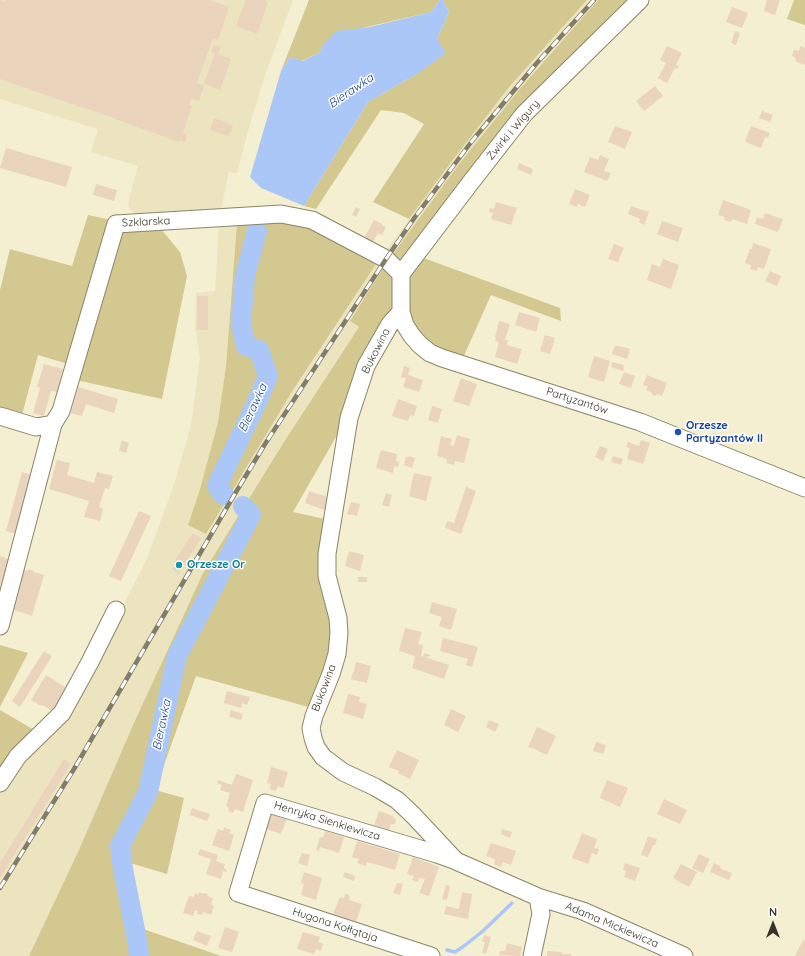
<!DOCTYPE html>
<meta charset="utf-8">
<style>
body{margin:0}
#map{position:relative;width:805px;height:956px;overflow:hidden;background:#f4efd1;font-family:Quicksand,sans-serif}
canvas{display:block}
.north{position:absolute;left:753px;top:904px;width:40px;height:40px;-webkit-text-stroke:3px #fff;paint-order:stroke;rotate:0deg;font-size:11px;font-weight:700;line-height:16px;text-align:center;color:#373529}
.north::after{content:'';display:block;margin:auto;width:14px;height:18px;background:#373529;clip-path:polygon(50% 0,100% 100%,50% 72%,0 100%)}
</style>
<div id="map">
<canvas width="805" height="956"></canvas>
<div class="north">N</div>
</div>
<script>
const context = document.querySelector('canvas').getContext('2d');
context.lineJoin = 'round';
function paint(path, color) {
  context.fillStyle = color;
  context.fill(path, 'evenodd');
}
function shape(rows) {
  const path = new Path2D();
  for (const r of rows) {
    path.moveTo(r[0], r[1]);
    for (let i = 2; i < r.length; i += 2) path.lineTo(r[i], r[i + 1]);
  }
  return path;
}
function trace(path, color, width, dash) {
  context.strokeStyle = color;
  context.lineWidth = width;
  context.lineCap = dash ? 'butt' : 'round';
  context.setLineDash(dash || []);
  context.stroke(path);
}
function label(font, color, halo, rows, align = 'center') {
  context.font = font + ' Quicksand,sans-serif';
  context.lineWidth = 3;
  context.setLineDash([]);
  context.textBaseline = 'middle';
  context.strokeStyle = halo;
  context.fillStyle = color;
  for (const [text, x, y, turn = 0] of rows) {
    context.save();
    context.translate(x, y);
    context.rotate((+turn || 0) * Math.PI / 180);
    context.textAlign = isNaN(turn) ? turn : align;
    if (halo) context.strokeText(text, 0, 0);
    context.fillText(text, 0, 0);
    context.restore();
  }
}
const built = shape([
 [0,0,293,0,266,72,250,124,237,173,232,173,229,171,221,210,138,215,132,212,129,208,128,203,138,166,91,152,98,129,0,99],
 [587,0,598,0,519,90,459,164,385,265,350,321,359,327,282,445,203,573,163,659,57,956,0,956,0,789,67,713,146,561,174,485,191,425,200,358,197,337,195,329,196,293,215,291,219,223,237,223,226,366,218,422,200,489,188,524,293,390,378,261,452,161,510,86]
]);
const green = shape([
 [309,0,440,0,431,12,358,29,323,45,319,53,301,61,290,57,281,71],
 [443,0,587,0,510,86,452,161,409,219,373,202,424,124,404,113,381,110,316,209,304,206,368,102,420,72,437,39,449,12],
 [598,0,634,0,402,266,393,254,459,164,519,90],
 [794,0,805,0,805,25,787,19],
 [88,215,112,220,71,365,38,355,22,415,0,409,0,290,10,249,72,266],
 [281,220,311,227,378,261,293,390,206,534,188,525,200,489,218,422,226,366,237,223],
 [121,229,161,229,180,252,187,276,162,399,76,380],
 [421,257,560,308,561,321,491,295,463,358,434,347,417,333,407,313,408,275],
 [385,265,393,276,393,308,344,423,293,512,325,519,331,619,331,646,315,691,312,708,196,676,155,790,184,798,167,874,130,863,143,929,221,956,29,956,79,850,134,723,203,573,282,445,359,327,350,321],
 [0,645,28,653,0,707],
 [0,710,36,731,0,776]
]);
const water = shape([
 [440,0,443,0,449,12,437,39,446,53,420,72,368,102,304,206,261,188,250,177,281,71,290,57,302,61,319,53,323,45,336,31,370,27,431,12]
]);
const stream = shape([
 [447,950,455,952,464,946,483,931,512,903]
]);
const river = shape([
 [224,495,217,486,256,404,268,376,259,350,246,346,241,324,245,276,257,231],
 [139,956,138,945,123,869,120,846,148,792,177,656,251,515,243,506]
]);
const building = shape([
 [0,0,5,2,5,0,210,0,229,7,218,40,213,38,197,83,204,85,199,101,191,99,189,105,192,106,183,133,187,135,185,143,180,140,179,142,80,106,80,107,0,79],
 [246,0,266,0,265,1,268,2,257,34,236,26],
 [767,0,780,0,775,15,764,11],
 [732,7,748,13,742,28,726,22],
 [735,31,740,33,736,45,731,43],
 [214,45,221,47,218,54,231,59,220,90,204,84,215,53,211,52],
 [667,46,682,53,676,65,679,66,677,69,675,68,667,83,658,78,666,63,660,60],
 [800,46,805,48,805,65,795,61,796,58,792,56,794,50,799,51],
 [655,86,663,96,644,111,636,101],
 [762,111,773,115,770,122,759,118],
 [214,118,233,125,229,136,210,130],
 [615,126,632,132,625,149,608,142],
 [751,126,770,133,768,138,765,137,761,148,745,142],
 [6,148,72,167,66,187,0,168],
 [600,155,609,159,604,171,611,173,607,181,584,172,590,157,598,160],
 [519,163,533,169,531,175,517,169],
 [96,184,117,190,114,201,93,195],
 [575,189,590,195,585,207,578,204,577,207,569,204],
 [723,200,751,210,747,224,732,219,731,222,724,220,725,217,718,215],
 [496,202,517,208,511,225,491,219,493,213,489,212,490,208,494,209],
 [631,206,649,212,644,225,639,222,640,219,628,214],
 [356,207,360,209,356,217,352,215],
 [765,213,783,219,778,232,755,224,757,217,763,219],
 [374,220,382,224,382,225,386,227,382,235,378,233,373,242,364,238],
 [662,221,683,228,678,242,657,234],
 [753,243,771,249,764,269,758,267,757,271,750,269,751,265,745,263,750,249,752,249],
 [614,244,624,248,618,262,608,259],
 [663,259,679,265,671,289,647,280,652,264,660,267],
 [770,271,781,276,777,286,765,281],
 [197,296,208,296,208,330,197,330],
 [519,312,540,318,536,332,515,325],
 [499,321,510,324,505,340,508,340,507,345,522,349,517,364,495,357,499,342,495,341,496,338,495,337],
 [545,335,555,338,550,354,540,351],
 [615,345,630,349,627,359,612,354],
 [594,356,610,361,604,382,588,377],
 [612,362,624,365,623,371,611,367],
 [44,364,63,369,57,392,51,391,44,416,33,413,40,388,37,387],
 [404,366,410,368,408,375,423,380,419,392,403,387,406,378,401,377],
 [624,372,635,376,631,388,619,384],
 [647,375,667,383,662,396,658,394,654,396,652,394,651,392,646,390,648,386,643,385],
 [461,378,477,384,469,406,453,401],
 [78,387,118,399,114,413,86,404,82,416,71,413],
 [398,399,417,406,414,416,410,415,408,421,392,416],
 [432,406,442,409,438,423,428,420],
 [457,435,470,439,464,463,455,461,454,465,446,463,447,459,437,456,441,436,452,439,450,445,454,446],
 [122,440,129,443,126,453,119,451],
 [641,440,650,443,643,464,627,459,630,448,626,447,628,442,639,446],
 [600,446,608,449,603,461,595,457],
 [381,450,397,454,396,461,399,462,398,467,394,466,393,473,376,468],
 [409,456,415,458,412,468,404,465,406,457,409,457],
 [613,456,623,459,621,465,611,462],
 [57,460,70,463,67,475,94,483,97,472,113,476,109,489,105,488,99,507,103,509,100,521,84,517,89,501,49,489],
 [22,472,32,475,16,534,6,531],
 [414,473,432,477,426,501,409,496],
 [466,487,476,491,461,534,445,528,447,521,454,523],
 [309,491,331,498,327,511,305,503],
 [386,493,392,495,389,507,382,505],
 [351,502,360,504,357,516,347,514],
 [139,511,151,516,121,581,109,576],
 [193,533,201,538,178,574,172,569,177,561,175,560],
 [349,551,364,555,360,571,345,566],
 [0,556,9,559,0,588],
 [22,569,28,571,28,569,34,571,33,572,44,575,32,616,11,609],
 [358,577,367,577,367,582,358,582],
 [432,602,457,609,451,630,439,626,442,617,429,613],
 [405,628,422,632,418,644,423,645,421,656,423,657,424,653,430,655,430,657,428,656,427,658,449,665,444,679,412,668,415,656,399,651],
 [443,638,478,647,472,667,466,665,468,659,440,651],
 [44,651,52,656,20,707,12,701],
 [356,662,371,666,367,683,351,679,353,672,354,672,355,669,354,669],
 [46,675,68,689,54,712,42,705,41,706,31,700],
 [227,691,250,697,247,705,242,703,241,708,224,703],
 [348,694,360,697,359,702,367,704,363,719,343,713],
 [451,709,466,716,458,732,444,725],
 [231,710,243,714,241,720,229,717],
 [489,720,499,724,495,732,486,727],
 [537,727,556,736,547,755,538,751,538,750,528,747],
 [596,742,606,745,603,754,593,751],
 [397,750,419,760,410,779,398,773,399,771,389,767],
 [64,759,71,764,0,878,0,863],
 [271,767,288,772,283,788,278,786,276,791,270,789,271,784,267,783],
 [236,774,253,780,243,812,235,809,233,813,228,811,229,808,226,806,230,793,220,790,222,785,217,783,218,780,232,785],
 [607,780,628,788,620,807,600,798],
 [664,799,687,810,680,824,657,814],
 [192,808,210,814,207,821,190,815],
 [379,811,393,816,393,818,396,819,395,824,391,824,389,830,374,825],
 [271,813,287,818,281,834,266,829],
 [224,827,231,830,229,833,234,835,229,851,212,845,218,829,223,831],
 [502,829,512,832,510,838,501,834],
 [325,831,344,837,339,853,320,847,319,851,316,850,320,837,323,838],
 [582,833,597,839,594,848,599,849,597,855,592,853,588,864,572,858],
 [648,836,657,839,655,845,653,845,648,857,641,855],
 [357,841,400,854,395,870,367,862,366,866,357,863,359,859,352,857],
 [491,843,516,851,511,865,503,862,501,867,494,864,495,859,486,856],
 [200,849,218,855,216,861,225,864,224,868,227,871,226,872,223,871,221,879,206,874,211,859,198,855],
 [302,853,310,855,307,866,298,863],
 [699,854,710,859,703,873,692,868],
 [413,857,439,867,429,896,419,893,425,879,419,878,418,882,412,880,414,876,407,874],
 [625,863,640,868,635,881,624,877,626,871,623,870],
 [714,863,720,866,721,869,732,873,729,880,710,872],
 [681,864,697,872,689,887,673,878],
 [304,872,322,878,316,900,301,895,304,884,301,883],
 [345,872,353,875,352,876,355,876,354,881,343,877],
 [397,883,403,884,400,895,393,893],
 [446,885,450,886,447,900,442,899],
 [199,892,204,894,204,893,208,894,207,896,213,898,211,905,214,906,211,915,203,912,202,915,197,914,198,911,195,910,193,916,183,913,189,896,194,897,195,893,198,894],
 [462,892,472,894,468,919,444,914,446,906,459,909],
 [345,894,350,896,349,900,362,904,356,922,333,914,340,897,344,898],
 [225,927,239,932,232,952,218,948],
 [197,931,211,936,207,946,193,940],
 [303,932,320,937,318,942,323,944,321,951,316,949,314,954,297,949],
 [484,935,491,937,486,954,482,953,485,942,482,942],
 [803,940,805,941,805,956,795,956],
 [507,943,522,947,520,956,499,955,500,951,505,951],
 [547,951,562,952,562,954,571,954,571,956,547,956]
]);
const minor = shape([
 [401,274,401,312,405,325,412,336,420,345,430,353,442,358,640,422,805,488],
 [401,274,471,182,524,114,640,0],
 [401,312,390,324,366,366,349,418,327,554,327,576,338,618,339,633,337,654,331,674,314,716,311,728,313,738,316,747,323,757,343,772,375,787,397,800,413,815,456,861,538,897,583,911,684,956],
 [0,416,36,427,53,424,61,411,116,224,281,214,312,220,386,259,401,274],
 [0,626,53,424],
 [0,783,18,756,62,713,90,662,116,610],
 [431,956,238,893,265,803,437,854,454,860],
 [532,956,541,914,538,897]
]);
const rail = shape([
 [0,888,74,769,233,497,265,444,386,259,415,217,472,141,536,64,594,0]
]);
const markers = [
 [678,432,4,"#1a4fb4"],
 [179,565,4,"#0f9aa8"]
];
const streetNames = [
 ["Żwirki i Wigury",513,130,-50],
 ["Szklarska",146,222,-3],
 ["Bukowina",376,351,-63],
 ["Partyzantów",577,401,18],
 ["Bukowina",324,688,-69],
 ["Henryka Sienkiewicza",327,821,17],
 ["Hugona Kołłątaja",335,925,18],
 ["Adama Mickiewicza",612,925,23]
];
const transitNames = [
 ["Orzesze",686,426],
 ["Partyzantów II",686,439]
];
const cultureNames = [
 ["Orzesze Or",187,565]
];
const waterNames = [
 ["Bierawka",351,91,-34],
 ["Bierawka",253,408,-65],
 ["Bierawka",162,725,-78]
];
paint(built, '#ebe4bf');
paint(green, '#d2c890');
paint(water, '#aac7f7');
trace(stream, '#aac7f7', 3.5);
trace(river, '#aac7f7', 20);
paint(building, '#ead4bc');
trace(minor, '#898569', 19);
trace(minor, '#fff', 17);
trace(rail, '#807d6a', 4.5);
trace(rail, '#fff', 3, [9]);
for (const [x, y, r, color] of markers) {
  const dot = new Path2D();
  dot.arc(x, y, r, 0, 2 * Math.PI);
  context.fillStyle = color;
  context.fill(dot);
  trace(dot, '#fff', 1.5);
}
label('11px', '#373529', '#fff', streetNames);
label('bold 11px', '#164399', '#fff', transitNames, 'left');
label('bold 11px', '#0d838f', '#fff', cultureNames, 'left');
label('italic 12px', '#1f468c', '#fff', waterNames);
</script>
